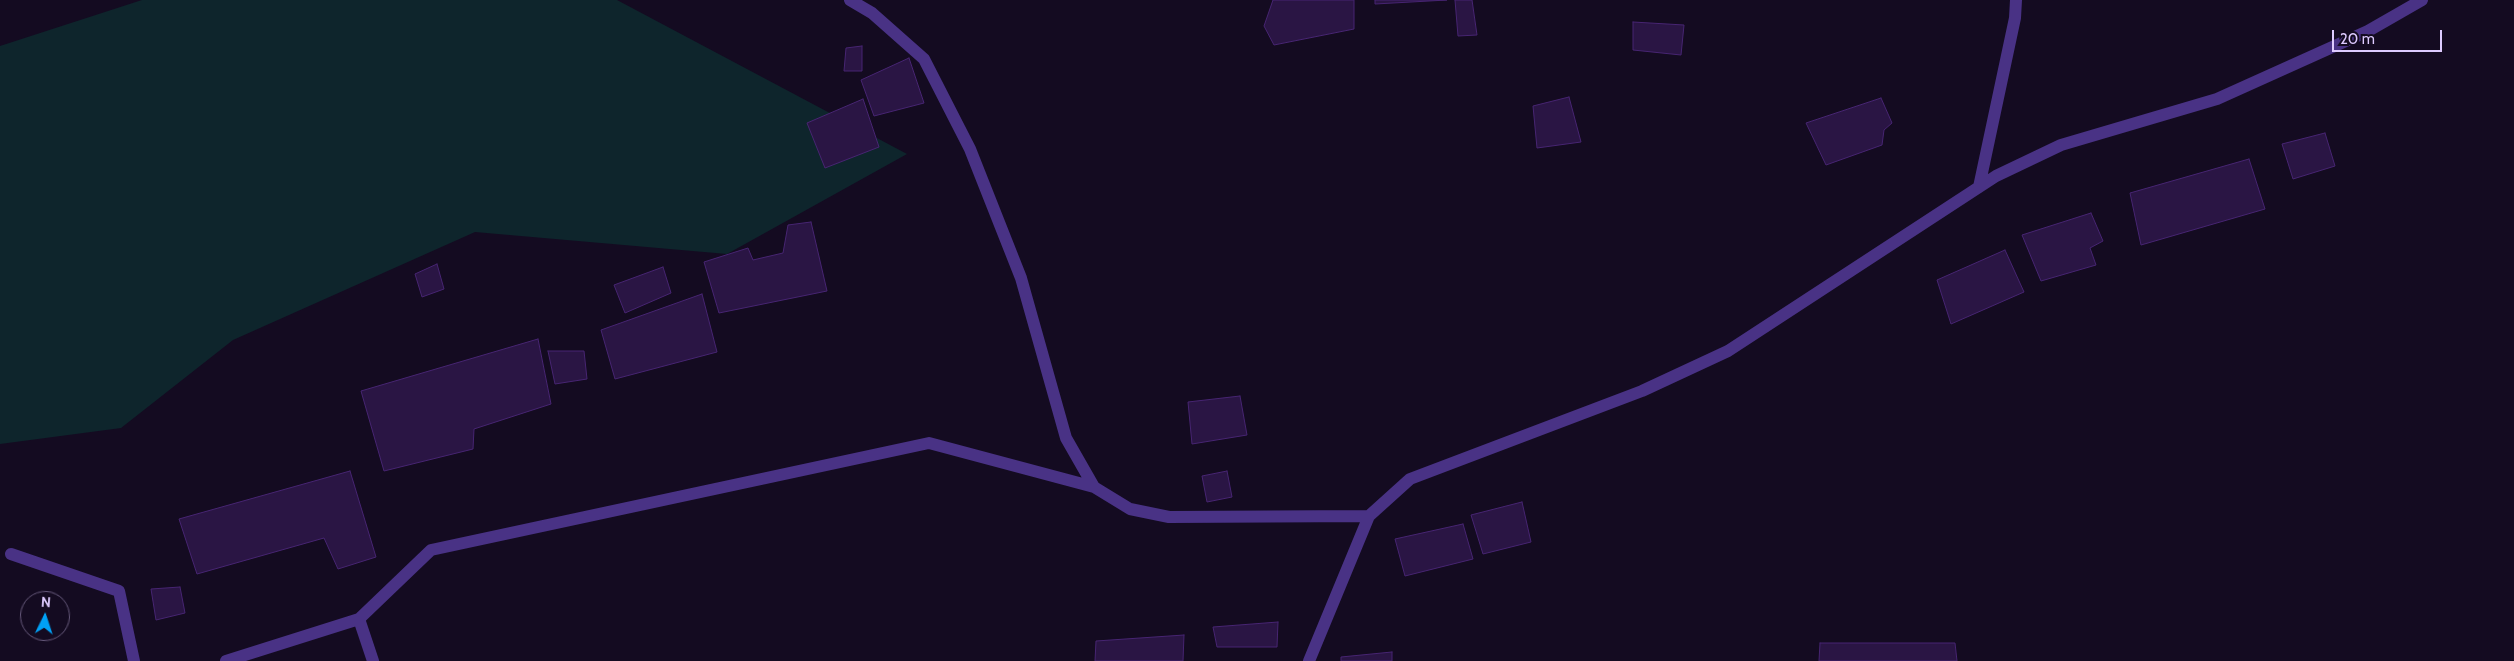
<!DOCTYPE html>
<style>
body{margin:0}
#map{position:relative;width:2514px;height:661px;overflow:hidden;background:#140b21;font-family:Cabin,sans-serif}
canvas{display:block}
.north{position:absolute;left:20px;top:591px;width:50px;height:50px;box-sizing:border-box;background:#140b21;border:1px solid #65587a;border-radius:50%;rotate:4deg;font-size:14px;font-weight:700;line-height:20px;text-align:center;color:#decbff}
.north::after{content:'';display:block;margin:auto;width:18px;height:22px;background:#00a1f6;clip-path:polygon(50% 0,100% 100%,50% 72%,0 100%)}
.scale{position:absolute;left:2332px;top:30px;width:110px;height:22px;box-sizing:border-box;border:2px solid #decbff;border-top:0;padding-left:6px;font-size:15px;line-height:18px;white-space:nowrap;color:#decbff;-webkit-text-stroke:4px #140b21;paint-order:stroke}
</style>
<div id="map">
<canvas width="2514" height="661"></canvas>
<div class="north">N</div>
<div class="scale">20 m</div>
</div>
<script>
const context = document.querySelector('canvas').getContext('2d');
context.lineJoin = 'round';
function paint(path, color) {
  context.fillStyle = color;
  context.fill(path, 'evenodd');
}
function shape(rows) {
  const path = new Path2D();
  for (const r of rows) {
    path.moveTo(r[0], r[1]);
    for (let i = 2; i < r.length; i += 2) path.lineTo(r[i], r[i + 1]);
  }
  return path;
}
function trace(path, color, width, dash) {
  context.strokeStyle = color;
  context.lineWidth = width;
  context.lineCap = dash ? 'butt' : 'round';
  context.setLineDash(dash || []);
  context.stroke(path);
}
const green = shape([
 [142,0,617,0,907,154,727,254,475,232,233,340,121,428,0,444,0,46]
]);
const building = shape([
 [1273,0,1354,0,1354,29,1274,45,1264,26,1273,0],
 [1375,0,1447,0,1375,4,1375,0],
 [1455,0,1472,0,1477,35,1458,36,1455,0],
 [1633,22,1684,25,1681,55,1633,50,1633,22],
 [862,46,862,71,844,71,846,48,862,46],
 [909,58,924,103,874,116,861,80,909,58],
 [1569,97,1581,142,1537,148,1533,106,1569,97],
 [1881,98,1892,123,1884,130,1882,145,1826,165,1806,123,1881,98],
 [863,99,879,147,825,168,807,123,863,99],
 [2325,133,2335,166,2293,179,2282,144,2325,133],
 [2249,159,2265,209,2141,245,2130,193,2249,159],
 [2091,213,2103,241,2090,248,2096,265,2041,281,2022,235,2091,213],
 [811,222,827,291,719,313,704,262,748,248,753,260,783,253,788,225,811,222],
 [2005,250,2024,292,1951,324,1937,280,2005,250],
 [437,264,444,289,422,297,415,274,437,264],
 [663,267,671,293,625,313,614,285,663,267],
 [702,294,717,352,615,379,601,330,702,294],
 [538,339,551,404,474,429,473,449,384,471,361,391,538,339],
 [548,351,584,351,587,379,555,384,548,351],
 [1240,396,1247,435,1192,444,1188,402,1240,396],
 [350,471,376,557,338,569,324,538,197,574,179,519,350,471],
 [1227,471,1232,497,1207,502,1202,476,1227,471],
 [1522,502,1531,542,1483,554,1471,515,1522,502],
 [1463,524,1473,559,1405,576,1395,539,1463,524],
 [180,587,185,613,156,620,151,589,180,587],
 [1278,622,1277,647,1217,647,1213,627,1278,622],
 [1184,635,1183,661,1095,661,1096,641,1184,635],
 [1820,643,1955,643,1957,661,1819,661,1820,643],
 [1392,652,1392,661,1341,661,1341,657,1392,652]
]);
const minor = shape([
 [850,0,872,13,924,59,970,149,1021,278,1066,438,1094,487,1130,509,1169,517,1369,516],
 [1979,187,2015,18,2016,0],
 [11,554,119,591,134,661],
 [226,661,359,619],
 [373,661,359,619,431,550,929,443,1094,487],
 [1309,661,1369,516,1410,479,1642,391,1728,351,1996,176,2061,145,2217,99,2368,31,2422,0]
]);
paint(green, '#0e252c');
paint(building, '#2a1544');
trace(building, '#472572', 1);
trace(minor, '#493285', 12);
</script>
